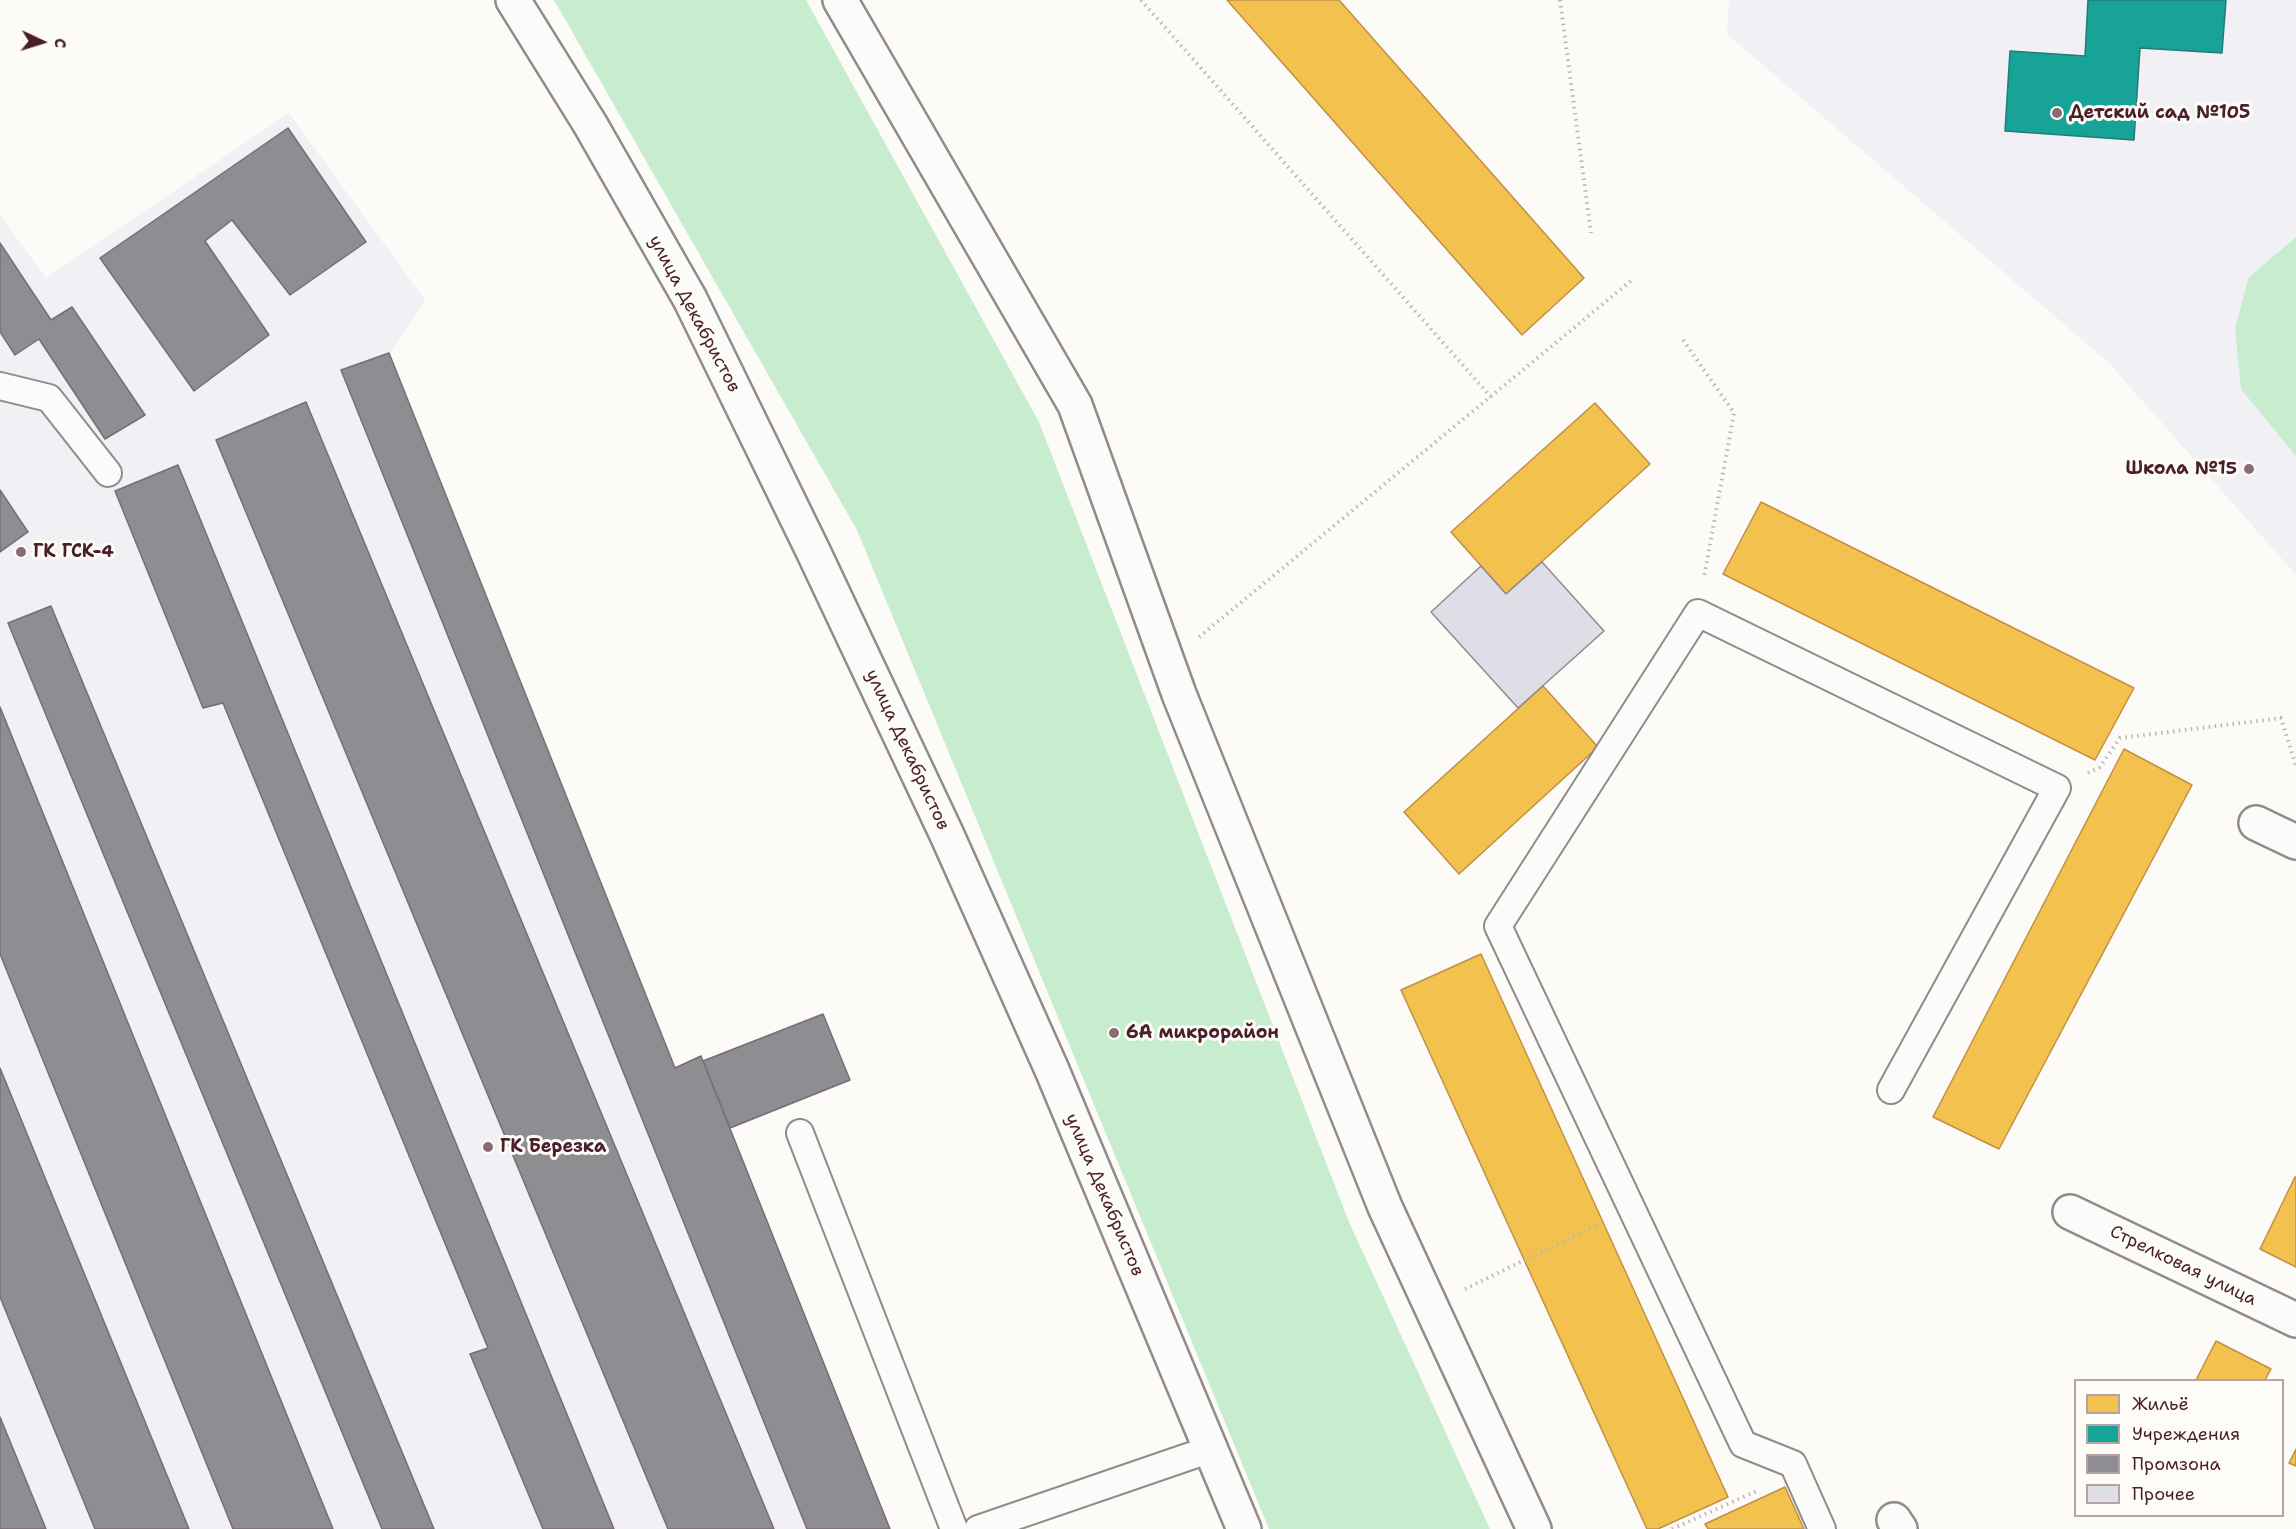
<!DOCTYPE html>
<meta charset="utf-8">
<style>
body{margin:0}
#map{position:relative;width:2296px;height:1529px;overflow:hidden;background:#fcfbf8;font-family:"Shantell Sans",sans-serif}
canvas{display:block}
.legend{position:absolute;left:2074px;top:1379px;width:210px;height:138px;box-sizing:border-box;background:#fdfcf7;border:2px solid #b5a4a5;margin:0;padding:8px 10px;list-style:none;font-size:18px;color:#4a1f2b}
.legend li{display:flex;align-items:center;gap:12px;height:30px}
.legend b{width:30px;border:2px solid #b5a4a5}
.north{position:absolute;left:12px;top:12px;width:60px;height:60px;-webkit-text-stroke:4px #fdfcf7;paint-order:stroke;rotate:94deg;font-size:16px;font-weight:700;line-height:24px;text-align:center;color:#4a1f2b}
.north::after{content:'';display:block;margin:auto;width:21px;height:27px;background:#4a1f2b;clip-path:polygon(50% 0,100% 100%,50% 72%,0 100%)}
</style>
<div id="map">
<canvas width="2296" height="1529"></canvas>
<ul class="legend">
<li><b style="height:16px;background:#f2c14e"></b>Жильё</li>
<li><b style="height:16px;background:#17a398"></b>Учреждения</li>
<li><b style="height:16px;background:#8d8d92"></b>Промзона</li>
<li><b style="height:16px;background:#dedee6"></b>Прочее</li>
</ul>
<div class="north">С</div>
</div>
<script>
const context = document.querySelector('canvas').getContext('2d');
context.lineJoin = 'round';
function paint(path, color) {
  context.fillStyle = color;
  context.fill(path, 'evenodd');
}
function shape(rows) {
  const path = new Path2D();
  for (const r of rows) {
    path.moveTo(r[0], r[1]);
    for (let i = 2; i < r.length; i += 2) path.lineTo(r[i], r[i + 1]);
  }
  return path;
}
function trace(path, color, width, dash) {
  context.strokeStyle = color;
  context.lineWidth = width;
  context.lineCap = dash ? 'butt' : 'round';
  context.setLineDash(dash || []);
  context.stroke(path);
}
function label(font, color, halo, rows, align = 'center') {
  context.font = font + ' "Shantell Sans",sans-serif';
  context.lineWidth = 6;
  context.setLineDash([]);
  context.textBaseline = 'middle';
  context.strokeStyle = halo;
  context.fillStyle = color;
  for (const [text, x, y, turn = 0] of rows) {
    context.save();
    context.translate(x, y);
    context.rotate((+turn || 0) * Math.PI / 180);
    context.textAlign = isNaN(turn) ? turn : align;
    if (halo) context.strokeText(text, 0, 0);
    context.fillText(text, 0, 0);
    context.restore();
  }
}
const built = shape([
 [1729,0,2296,0,2296,575,2109,363,1727,34],
 [289,113,425,300,390,354,675,1068,701,1056,890,1529,0,1529,0,215,46,278]
]);
const green = shape([
 [554,0,806,0,1039,422,1349,1222,1490,1529,1269,1529,857,530],
 [2296,237,2296,456,2241,389,2235,328,2249,277]
]);
const homes = shape([
 [1227,0,1339,0,1584,278,1522,335,1227,0],
 [1595,403,1650,464,1506,594,1451,532,1595,403],
 [1761,502,2134,688,2095,760,1723,574,1761,502],
 [1543,686,1598,747,1459,874,1404,812,1543,686],
 [2124,749,2192,785,1999,1149,1933,1117,2124,749],
 [1481,954,1728,1497,1658,1529,1647,1529,1401,990,1481,954],
 [2295,1177,2296,1177,2296,1267,2260,1249,2295,1177],
 [2216,1341,2271,1369,2265,1380,2196,1380,2216,1341],
 [2296,1449,2296,1466,2289,1463,2296,1449],
 [1785,1487,1804,1529,1708,1529,1705,1524,1785,1487]
]);
const public = shape([
 [2088,0,2226,0,2222,53,2140,48,2134,140,2005,131,2010,51,2085,56,2088,0]
]);
const industry = shape([
 [288,128,366,242,290,295,232,220,205,241,269,335,194,391,100,258,288,128],
 [0,243,51,320,72,307,145,415,105,439,39,339,15,355,0,332,0,243],
 [389,353,675,1068,701,1056,890,1529,807,1529,341,370,389,353],
 [306,402,774,1529,668,1529,216,440,306,402],
 [178,465,614,1529,543,1529,470,1354,488,1348,223,703,203,708,115,491,178,465],
 [0,490,28,532,0,552,0,490],
 [51,606,434,1529,382,1529,8,623,51,606],
 [0,707,333,1529,233,1529,0,954,0,707],
 [823,1014,850,1080,730,1128,703,1061,823,1014],
 [0,1068,189,1529,95,1529,0,1297,0,1068],
 [0,1417,46,1529,0,1529,0,1417]
]);
const building = shape([
 [1542,562,1604,631,1518,708,1431,612,1481,566,1506,594,1542,562]
]);
const path = shape([
 [1141,0,1491,397],
 [1560,0,1591,233],
 [1683,340,1734,413,1704,577],
 [1199,637,1632,280],
 [2088,773,2100,767,2120,738,2281,718,2296,766],
 [1465,1289,1599,1224],
 [1672,1529,1759,1490]
]);
const service = shape([
 [0,386,49,398,108,473],
 [800,1133,954,1529],
 [978,1529,1211,1449],
 [1822,1529,1793,1464,1743,1444,1498,926,1698,613,2057,788,1891,1090]
]);
const minor = shape([
 [840,0,1075,405,1179,694,1385,1207,1534,1529],
 [2256,823,2296,842],
 [2070,1212,2296,1320],
 [1894,1520,1900,1529]
]);
const tertiary = shape([
 [513,0,590,124,690,299,813,551,947,835,1052,1070,1244,1529]
]);
const markers = [
 [2057,113,6,"#886c73"],
 [2249,469,6,"#886c73"],
 [21,552,6,"#886c73"],
 [1114,1033,6,"#886c73"],
 [488,1147,6,"#886c73"]
];
const poiNames = [
 ["Детский сад №105",2069,113],
 ["Школа №15",2237,469,"right"],
 ["ГК ГСК-4",33,552],
 ["6А микрорайон",1126,1033],
 ["ГК Березка",500,1147]
];
const streetNames = [
 ["улица Декабристов",694,314,62],
 ["улица Декабристов",907,750,65],
 ["улица Декабристов",1104,1195,67],
 ["Стрелковая улица",2183,1266,26]
];
paint(built, '#f0f0f5');
paint(green, '#c8ecce');
paint(homes, '#f2c14e');
trace(homes, '#c09044', 1.5);
paint(public, '#17a398');
trace(public, '#267b77', 1.5);
paint(industry, '#8d8d92');
trace(industry, '#796c73', 1.5);
paint(building, '#dedee6');
trace(building, '#928a8b', 1.5);
trace(service, '#928a8b', 30);
trace(minor, '#928a8b', 38);
trace(tertiary, '#928a8b', 38);
trace(path, '#bbb6b6', 4, [1.5, 4.5]);
trace(service, '#fbfbf9', 26);
trace(minor, '#fbfbf9', 33);
trace(tertiary, '#fbfbf9', 33);
for (const [x, y, r, color] of markers) {
  const dot = new Path2D();
  dot.arc(x, y, r, 0, 2 * Math.PI);
  context.fillStyle = color;
  context.fill(dot);
  trace(dot, '#fdfcf7', 2);
}
label('bold 18px', '#4a1f2b', '#fdfcf7', poiNames, 'left');
label('18px', '#4a1f2b', '#fdfcf7', streetNames);
</script>
